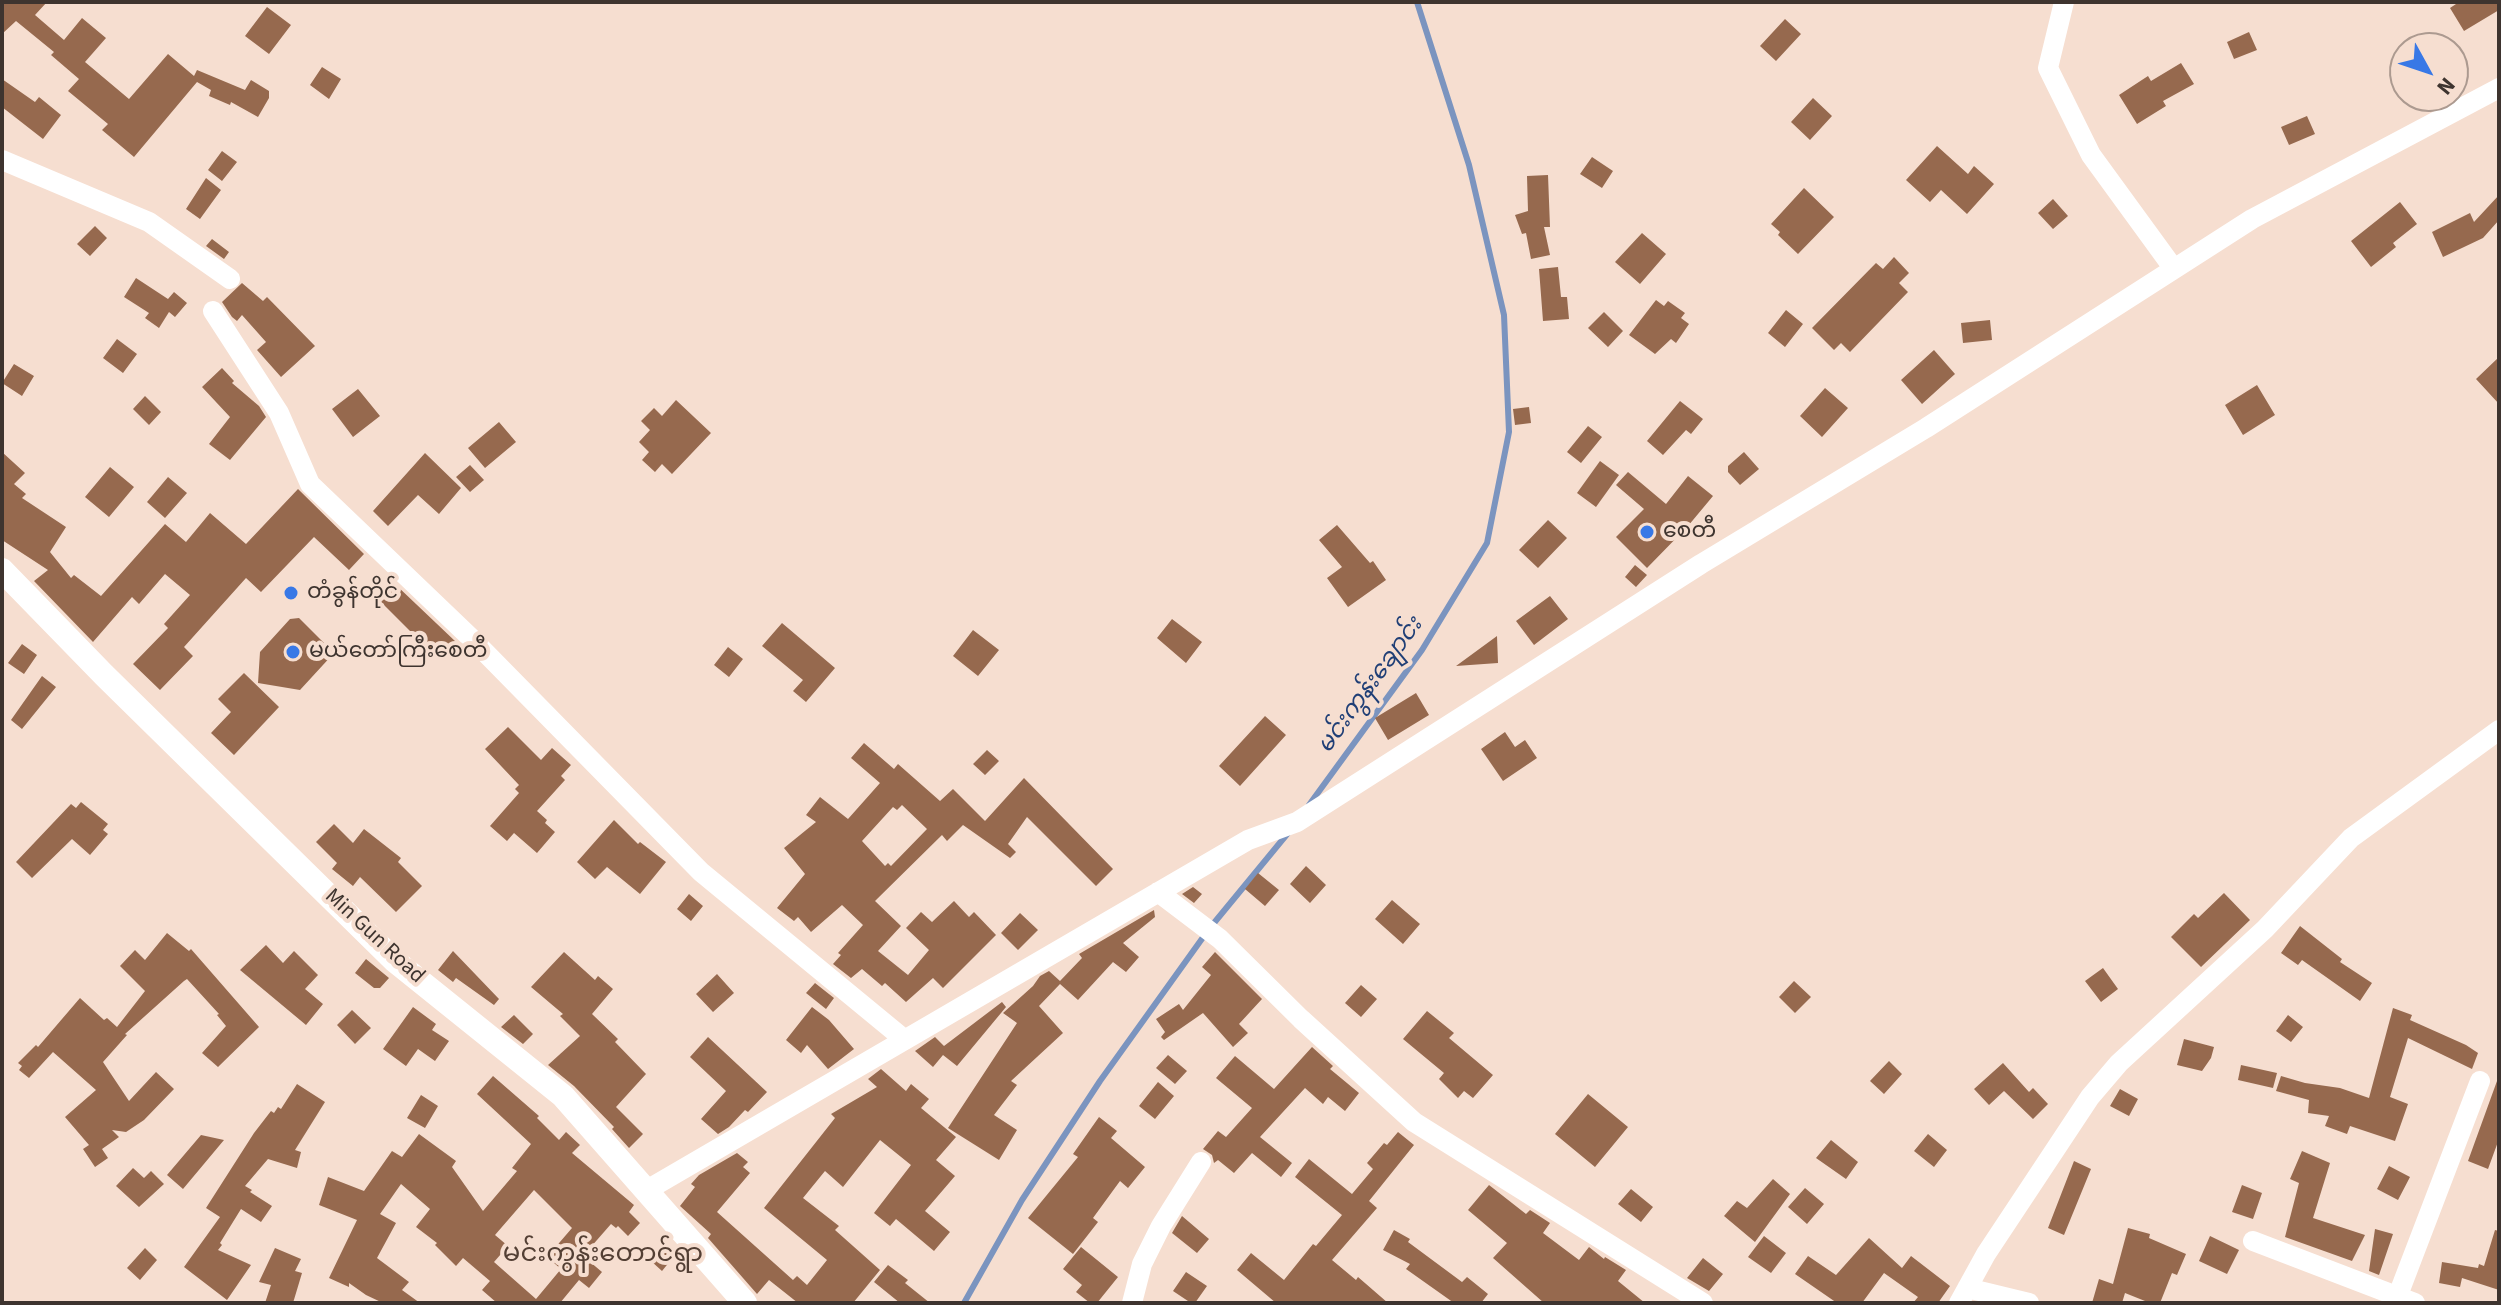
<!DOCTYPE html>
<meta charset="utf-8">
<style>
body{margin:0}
#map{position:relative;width:2501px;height:1305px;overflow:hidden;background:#f6ded0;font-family:"Source Sans 3",sans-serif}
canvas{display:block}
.frame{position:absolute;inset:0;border:4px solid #3e342f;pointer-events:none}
.north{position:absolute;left:2389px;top:32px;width:80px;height:80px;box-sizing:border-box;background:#f6ded0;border:2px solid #ac9a90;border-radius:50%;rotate:130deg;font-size:22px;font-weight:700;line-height:32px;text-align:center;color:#3e342f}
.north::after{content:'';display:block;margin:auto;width:28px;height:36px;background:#3878e6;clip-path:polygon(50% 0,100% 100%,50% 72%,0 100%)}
</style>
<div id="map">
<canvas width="2501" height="1305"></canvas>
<div class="frame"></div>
<div class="north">N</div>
</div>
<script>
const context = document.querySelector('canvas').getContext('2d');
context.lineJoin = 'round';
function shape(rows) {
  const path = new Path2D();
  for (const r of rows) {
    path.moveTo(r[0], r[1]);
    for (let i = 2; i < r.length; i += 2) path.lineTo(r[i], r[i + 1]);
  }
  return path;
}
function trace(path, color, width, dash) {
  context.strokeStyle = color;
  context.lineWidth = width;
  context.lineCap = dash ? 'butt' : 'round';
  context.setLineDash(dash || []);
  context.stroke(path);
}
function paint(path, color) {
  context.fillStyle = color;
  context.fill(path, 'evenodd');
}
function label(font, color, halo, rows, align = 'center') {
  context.font = font + ' "Source Sans 3","Noto Sans Myanmar",sans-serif';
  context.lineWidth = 8;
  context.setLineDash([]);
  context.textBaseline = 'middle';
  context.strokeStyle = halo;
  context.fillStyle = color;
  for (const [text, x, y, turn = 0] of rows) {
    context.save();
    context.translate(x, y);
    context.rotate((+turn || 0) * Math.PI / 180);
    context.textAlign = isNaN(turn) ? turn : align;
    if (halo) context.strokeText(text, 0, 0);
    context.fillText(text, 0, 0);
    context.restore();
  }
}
const stream = shape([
 [1309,805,1422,650,1487,543,1509,432,1504,315,1469,165,1417,2],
 [964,1303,1022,1200,1100,1081,1209,929,1288,833]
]);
const building = shape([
 [2,2,47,2,35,15,64,40,82,18,106,38,85,62,129,99,168,54,194,76,197,70,245,90,251,80,269,91,269,98,258,117,231,102,230,105,209,96,211,90,197,82,134,157,102,130,108,124,68,91,79,79,51,55,54,52,16,21,2,34],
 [2459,2,2499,2,2499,10,2464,31,2450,8],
 [267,7,291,25,269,54,245,36],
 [1785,19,1801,34,1776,61,1760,46],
 [2249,32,2257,50,2234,59,2227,42],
 [2181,63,2194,84,2163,101,2166,106,2137,124,2119,95,2148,76,2151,81],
 [322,67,341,79,329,99,310,85],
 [2,79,35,102,39,97,61,115,43,139,2,107],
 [1813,98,1832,116,1810,140,1791,122],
 [2307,116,2315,134,2289,145,2281,127],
 [1937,146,1968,174,1974,166,1994,184,1967,214,1941,190,1930,202,1906,180],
 [222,151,237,162,222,181,208,170],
 [1592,157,1613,171,1602,188,1580,174],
 [1548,175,1550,227,1544,227,1550,255,1531,259,1526,233,1522,234,1515,215,1528,211,1527,176],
 [206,178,221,190,200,219,186,209],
 [1804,188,1834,217,1798,254,1778,235,1780,232,1771,224],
 [2499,195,2499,220,2483,238,2443,257,2432,232,2470,213,2474,222],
 [2053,199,2068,216,2053,229,2038,213],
 [2400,202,2417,224,2393,243,2396,247,2371,267,2351,241],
 [95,226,107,238,90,256,77,244],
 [1642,233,1666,254,1640,284,1615,262],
 [212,239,229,252,224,259,206,246],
 [1894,257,1909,273,1899,283,1908,292,1850,352,1841,343,1834,350,1812,328,1876,263,1883,269],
 [1558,267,1561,297,1567,297,1569,319,1543,321,1539,269],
 [136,278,168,299,174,292,187,303,175,317,169,312,159,328,145,318,149,313,124,297],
 [242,283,263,301,267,297,315,346,281,377,257,350,266,342,242,315,237,321,232,317,222,302],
 [1656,300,1664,306,1668,301,1685,313,1681,318,1689,324,1676,343,1671,339,1655,354,1629,335],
 [1786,310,1803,324,1785,347,1768,333],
 [1604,312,1623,331,1608,347,1588,328],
 [1990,320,1992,340,1963,343,1961,323],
 [117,339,137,354,123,373,103,358],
 [1934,350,1955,374,1922,404,1901,380],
 [2499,357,2499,404,2476,379],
 [14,364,34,376,22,396,2,383],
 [222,368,234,381,232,383,259,406,266,417,230,460,209,444,230,417,202,387],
 [2257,385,2275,415,2243,435,2225,405],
 [1825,388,1848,408,1822,437,1800,416],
 [358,389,380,416,353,437,332,409],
 [145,396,161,412,149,425,133,409],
 [676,400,711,433,672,474,662,464,655,472,642,460,649,452,639,442,650,430,641,421,654,408,662,416],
 [1680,401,1703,419,1691,434,1686,430,1663,455,1647,441],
 [1529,407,1531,423,1515,425,1513,409],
 [499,422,516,442,485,468,468,448],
 [1588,426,1602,437,1581,463,1567,452],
 [2,452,25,473,14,484,26,494,22,498,66,527,50,552,71,578,74,575,101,596,165,524,186,542,210,513,246,544,298,489,364,554,349,570,314,537,261,592,246,578,184,647,193,656,160,690,133,664,168,628,164,624,190,595,165,574,139,604,132,597,93,642,34,581,48,570,2,540],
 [1744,452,1759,469,1740,485,1728,472,1728,466],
 [425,453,461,488,439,514,418,495,388,526,373,511],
 [1600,461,1619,475,1596,507,1577,493],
 [470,465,484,480,470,492,456,477],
 [110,467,134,487,109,517,85,497],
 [1628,472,1666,504,1688,476,1713,496,1688,526,1647,568,1616,537,1644,509,1616,485],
 [168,477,187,493,165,518,147,502],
 [1548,520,1567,538,1538,568,1519,550],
 [1337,525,1370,563,1373,561,1386,580,1348,607,1327,578,1342,567,1319,540],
 [1635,565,1647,575,1636,587,1625,577],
 [396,585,456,642,438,659,380,601],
 [1550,596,1568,619,1534,645,1516,621],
 [299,618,334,653,300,690,258,683,260,652,290,619],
 [1172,619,1202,642,1186,663,1157,638],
 [782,623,835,668,806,702,793,691,803,680,762,646],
 [973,630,999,650,978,676,953,656],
 [1497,636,1498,663,1456,666],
 [22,644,37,655,24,674,8,663],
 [728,647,743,659,729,677,714,665],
 [244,673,279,707,234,755,211,733,231,712,218,699],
 [42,676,56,687,22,729,11,720],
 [1416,693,1429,715,1388,740,1375,718],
 [1265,716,1286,735,1240,786,1219,766],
 [508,727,541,760,552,748,571,765,561,776,565,780,537,811,547,820,545,823,555,832,537,853,514,833,507,841,490,826,519,793,515,789,519,785,485,749],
 [1505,732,1515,747,1525,740,1537,758,1503,781,1481,749],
 [864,743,894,769,898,764,940,801,953,789,985,821,1024,778,1113,869,1096,886,1027,817,1008,844,1016,852,1010,858,963,825,947,841,942,835,875,901,901,926,878,951,908,975,929,950,906,928,921,912,932,922,954,901,969,917,974,912,996,935,943,988,933,978,906,1002,885,983,882,986,862,969,851,978,833,964,841,955,838,953,863,925,842,905,811,932,798,917,794,921,777,908,805,874,784,848,816,822,806,815,820,797,848,819,880,783,851,758],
 [902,805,927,829,891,866,888,863,885,866,862,841,893,807,897,810],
 [987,750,999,761,985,775,973,764],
 [81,802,108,824,103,830,108,834,90,855,72,839,32,878,16,862,71,804,76,808],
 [614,820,638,844,640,842,666,862,640,894,607,867,595,879,577,862],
 [334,824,353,843,364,829,401,858,398,862,422,886,396,912,360,877,353,886,332,869,337,863,316,842],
 [1306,866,1326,885,1310,903,1290,884],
 [1258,873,1279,890,1265,906,1245,889],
 [1193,887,1202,894,1194,903,1182,894],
 [2224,893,2250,920,2201,967,2171,937,2194,914,2198,918],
 [689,894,703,906,691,921,677,909],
 [1392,900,1420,924,1403,944,1375,919],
 [1154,910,1155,917,1123,943,1139,957,1126,972,1113,962,1078,1000,1060,984,1039,1006,1063,1033,1011,1081,1017,1085,994,1115,1017,1130,999,1160,948,1128,1017,1023,1003,1013,1033,986,1040,976,1049,971,1060,981,1082,958,1079,954],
 [1020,913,1038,930,1018,950,1001,933],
 [2300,926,2342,959,2340,962,2372,983,2360,1001,2302,960,2298,965,2281,953],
 [167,933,189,951,191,949,259,1027,218,1067,202,1053,226,1026,217,1015,219,1014,187,979,184,981,125,1034,127,1035,103,1062,129,1101,156,1072,174,1089,144,1120,126,1132,112,1130,119,1137,102,1149,108,1158,95,1167,83,1149,89,1145,65,1117,96,1090,53,1052,29,1078,19,1070,22,1066,18,1063,36,1045,38,1047,80,998,104,1020,107,1018,117,1027,145,991,120,966,135,950,145,960],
 [266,945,283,963,294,951,318,975,305,989,323,1004,306,1025,240,970],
 [453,951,499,999,494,1005,456,978,453,982,438,970],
 [564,952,595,980,598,976,613,989,592,1014,618,1039,615,1042,646,1074,616,1107,643,1134,629,1148,612,1129,614,1127,574,1086,548,1065,580,1036,560,1016,563,1014,531,987],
 [1215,952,1262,999,1239,1024,1248,1033,1233,1047,1203,1013,1164,1040,1161,1037,1165,1032,1156,1019,1179,1004,1183,1010,1211,975,1202,967],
 [366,959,389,978,380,988,374,988,355,973],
 [2103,968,2118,989,2101,1002,2085,981],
 [717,974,734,993,713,1012,696,994],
 [1794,981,1811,997,1795,1013,1779,997],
 [815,983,834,998,826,1009,806,993],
 [1361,985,1377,999,1361,1017,1345,1003],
 [1002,1002,1006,1007,957,1066,943,1055,933,1067,915,1051,935,1037,944,1046],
 [413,1007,436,1024,432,1030,449,1041,435,1061,418,1049,406,1066,383,1049],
 [812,1007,829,1020,854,1049,828,1069,807,1045,801,1053,786,1040],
 [2393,1008,2412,1015,2410,1020,2466,1045,2478,1053,2472,1069,2408,1038,2390,1097,2408,1104,2395,1141,2350,1126,2347,1134,2325,1126,2329,1116,2308,1113,2309,1100,2276,1091,2281,1076,2305,1083,2340,1088,2369,1098],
 [352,1010,371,1028,355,1044,337,1025],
 [1427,1011,1454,1033,1449,1038,1493,1075,1473,1098,1464,1091,1458,1098,1439,1079,1444,1073,1403,1039],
 [514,1015,533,1034,523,1044,501,1027],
 [2288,1015,2303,1027,2291,1042,2276,1031],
 [708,1037,767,1092,748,1112,745,1110,729,1127,718,1134,701,1119,726,1091,690,1057],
 [2184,1039,2214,1047,2211,1058,2202,1071,2177,1065],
 [1312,1047,1333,1066,1330,1069,1359,1093,1345,1111,1328,1097,1323,1104,1305,1088,1260,1137,1292,1163,1281,1177,1252,1153,1234,1173,1218,1160,1214,1163,1212,1155,1203,1149,1218,1131,1226,1137,1252,1108,1216,1078,1235,1056,1274,1089],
 [1168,1055,1187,1071,1175,1084,1156,1068],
 [1889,1061,1902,1074,1884,1094,1870,1081],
 [2003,1063,2029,1092,2033,1088,2048,1104,2033,1119,2004,1091,1989,1105,1974,1089],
 [2241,1065,2277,1073,2273,1088,2238,1080],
 [881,1069,906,1091,911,1084,929,1099,921,1108,956,1137,936,1160,955,1176,925,1211,950,1232,934,1251,896,1219,890,1226,874,1213,911,1165,880,1140,843,1187,825,1171,803,1198,839,1226,835,1230,880,1270,853,1303,798,1303,769,1280,757,1294,708,1238,711,1234,680,1206,695,1187,691,1184,699,1175,737,1153,748,1162,743,1167,750,1173,717,1212,793,1280,797,1276,807,1285,827,1260,764,1208,835,1118,831,1114,877,1087,868,1079],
 [493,1076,539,1116,537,1118,559,1140,566,1132,580,1145,572,1153,634,1205,629,1212,640,1223,628,1236,618,1226,616,1228,611,1224,583,1256,602,1272,589,1288,579,1280,560,1303,497,1303,482,1290,490,1281,463,1258,456,1266,435,1245,437,1243,416,1227,430,1209,401,1184,380,1214,396,1223,377,1258,409,1282,402,1290,420,1303,383,1303,366,1295,349,1283,349,1287,329,1278,357,1220,319,1205,328,1177,364,1191,392,1151,402,1157,419,1134,456,1161,452,1167,483,1211,517,1171,512,1168,531,1144,477,1094],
 [534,1190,572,1228,547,1257,561,1269,536,1299,494,1262,508,1246,495,1235],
 [2497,1081,2499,1081,2499,1139,2488,1169,2468,1161],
 [1158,1082,1174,1096,1155,1119,1139,1106],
 [297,1084,325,1102,295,1150,301,1152,297,1168,268,1159,245,1186,252,1190,250,1192,272,1206,261,1222,241,1209,220,1243,222,1245,218,1250,251,1265,227,1300,184,1267,220,1217,206,1208,254,1133,271,1111,274,1113,278,1107,281,1109],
 [2120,1089,2138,1099,2129,1116,2110,1106],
 [1588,1094,1628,1127,1595,1167,1555,1134],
 [421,1095,438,1106,425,1128,407,1118],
 [1099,1117,1117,1131,1111,1138,1145,1167,1128,1188,1120,1181,1093,1218,1098,1222,1073,1254,1028,1218,1078,1157,1073,1154],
 [1398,1132,1414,1145,1369,1201,1377,1208,1332,1260,1356,1280,1358,1277,1388,1303,1276,1303,1237,1270,1251,1253,1284,1280,1313,1244,1316,1246,1342,1215,1295,1177,1309,1159,1352,1194,1373,1169,1367,1163,1384,1143,1387,1145],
 [1928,1134,1947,1150,1934,1167,1914,1151],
 [201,1135,224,1140,183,1189,167,1175],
 [1831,1140,1858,1162,1846,1179,1816,1158],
 [2302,1151,2330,1163,2313,1218,2365,1235,2352,1261,2285,1237,2299,1183,2290,1179],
 [2074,1161,2091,1169,2064,1235,2048,1228],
 [2389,1166,2410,1177,2398,1200,2377,1189],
 [133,1168,144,1178,151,1171,164,1184,139,1207,116,1186],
 [1773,1179,1790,1194,1755,1242,1724,1216,1737,1201,1747,1208],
 [1489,1185,1526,1214,1530,1210,1550,1223,1543,1233,1579,1260,1589,1247,1604,1259,1605,1257,1626,1270,1618,1281,1645,1303,1544,1303,1493,1258,1507,1243,1468,1210],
 [2242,1185,2262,1193,2253,1219,2232,1212],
 [1805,1188,1824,1204,1807,1224,1788,1207],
 [1631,1189,1653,1207,1641,1222,1618,1204],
 [1182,1216,1209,1239,1197,1253,1172,1233],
 [2128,1228,2150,1234,2149,1238,2186,1254,2177,1275,2172,1273,2160,1303,2150,1303,2125,1293,2122,1303,2092,1303,2099,1279,2113,1284],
 [2375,1229,2393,1234,2379,1275,2369,1271],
 [1394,1230,1410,1239,1408,1242,1462,1282,1467,1277,1488,1294,1481,1303,1454,1303,1406,1269,1410,1264,1383,1250],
 [2495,1230,2499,1231,2499,1290,2462,1278,2460,1287,2439,1283,2442,1262,2478,1268,2479,1264,2484,1266],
 [1764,1236,1786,1253,1771,1273,1748,1257],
 [2210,1236,2239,1250,2227,1274,2199,1261],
 [1869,1238,1902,1268,1911,1256,1950,1286,1938,1303,1913,1303,1918,1297,1884,1273,1862,1303,1837,1303,1795,1274,1808,1256,1836,1275],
 [663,1245,675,1255,662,1271,651,1261],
 [1081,1247,1118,1277,1097,1303,1090,1303,1076,1292,1082,1285,1063,1269],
 [145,1248,157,1260,140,1280,127,1268],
 [275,1248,301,1259,295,1271,302,1273,293,1303,265,1303,271,1285,259,1282],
 [1703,1258,1723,1274,1709,1291,1687,1278],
 [888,1265,908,1280,905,1283,930,1303,900,1303,874,1282],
 [1186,1272,1207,1286,1195,1303,1191,1303,1173,1291]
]);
const minor = shape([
 [2064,2,2048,68,2091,155,2174,269],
 [2,160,149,222,230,279],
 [213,311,279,413,310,484,472,639,701,872,905,1040],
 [1158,892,1220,939,1301,1019,1414,1122,1703,1303],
 [647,1190,1248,840,1297,822,1701,564,1926,428,2252,219,2499,88],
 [2253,1241,2415,1303],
 [1967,1288,2029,1303],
 [1132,1303,1142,1264,1161,1226,1201,1162],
 [1959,1303,1986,1254,2090,1097,2119,1063,2265,929,2351,838,2499,730],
 [2395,1303,2480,1081]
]);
const tertiary = shape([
 [2,570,104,675,395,961,563,1096,745,1303]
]);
const markers = [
 [1647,532,8,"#3878e6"],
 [291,593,8,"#3878e6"],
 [293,652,8,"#3878e6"]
];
const poiNames = [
 ["စေတီ",1663,532],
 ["တံခွန်တိုင်",307,593],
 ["မယ်တော်ကြီးစေတီ",309,652]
];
const streetNames = [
 ["Min Gun Road",374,937,43]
];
const waterNames = [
 ["မင်းကွန်းချောင်း",1371,686,-54]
];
const quarterNames = [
 ["မင်းကွန်းတောင်ရွာ",603,1255]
];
trace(stream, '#7b94bf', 6);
paint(building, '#96694e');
trace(minor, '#fff', 20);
trace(tertiary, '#fff', 24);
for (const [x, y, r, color] of markers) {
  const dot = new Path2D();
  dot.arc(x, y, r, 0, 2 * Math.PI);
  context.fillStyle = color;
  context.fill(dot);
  trace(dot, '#f6ded0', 3);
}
label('22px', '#3e342f', '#f6ded0', poiNames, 'left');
label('22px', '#3e342f', '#f6ded0', streetNames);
label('italic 24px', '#203f76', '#f6ded0', waterNames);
label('26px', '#533f34', '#f6ded0', quarterNames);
</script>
